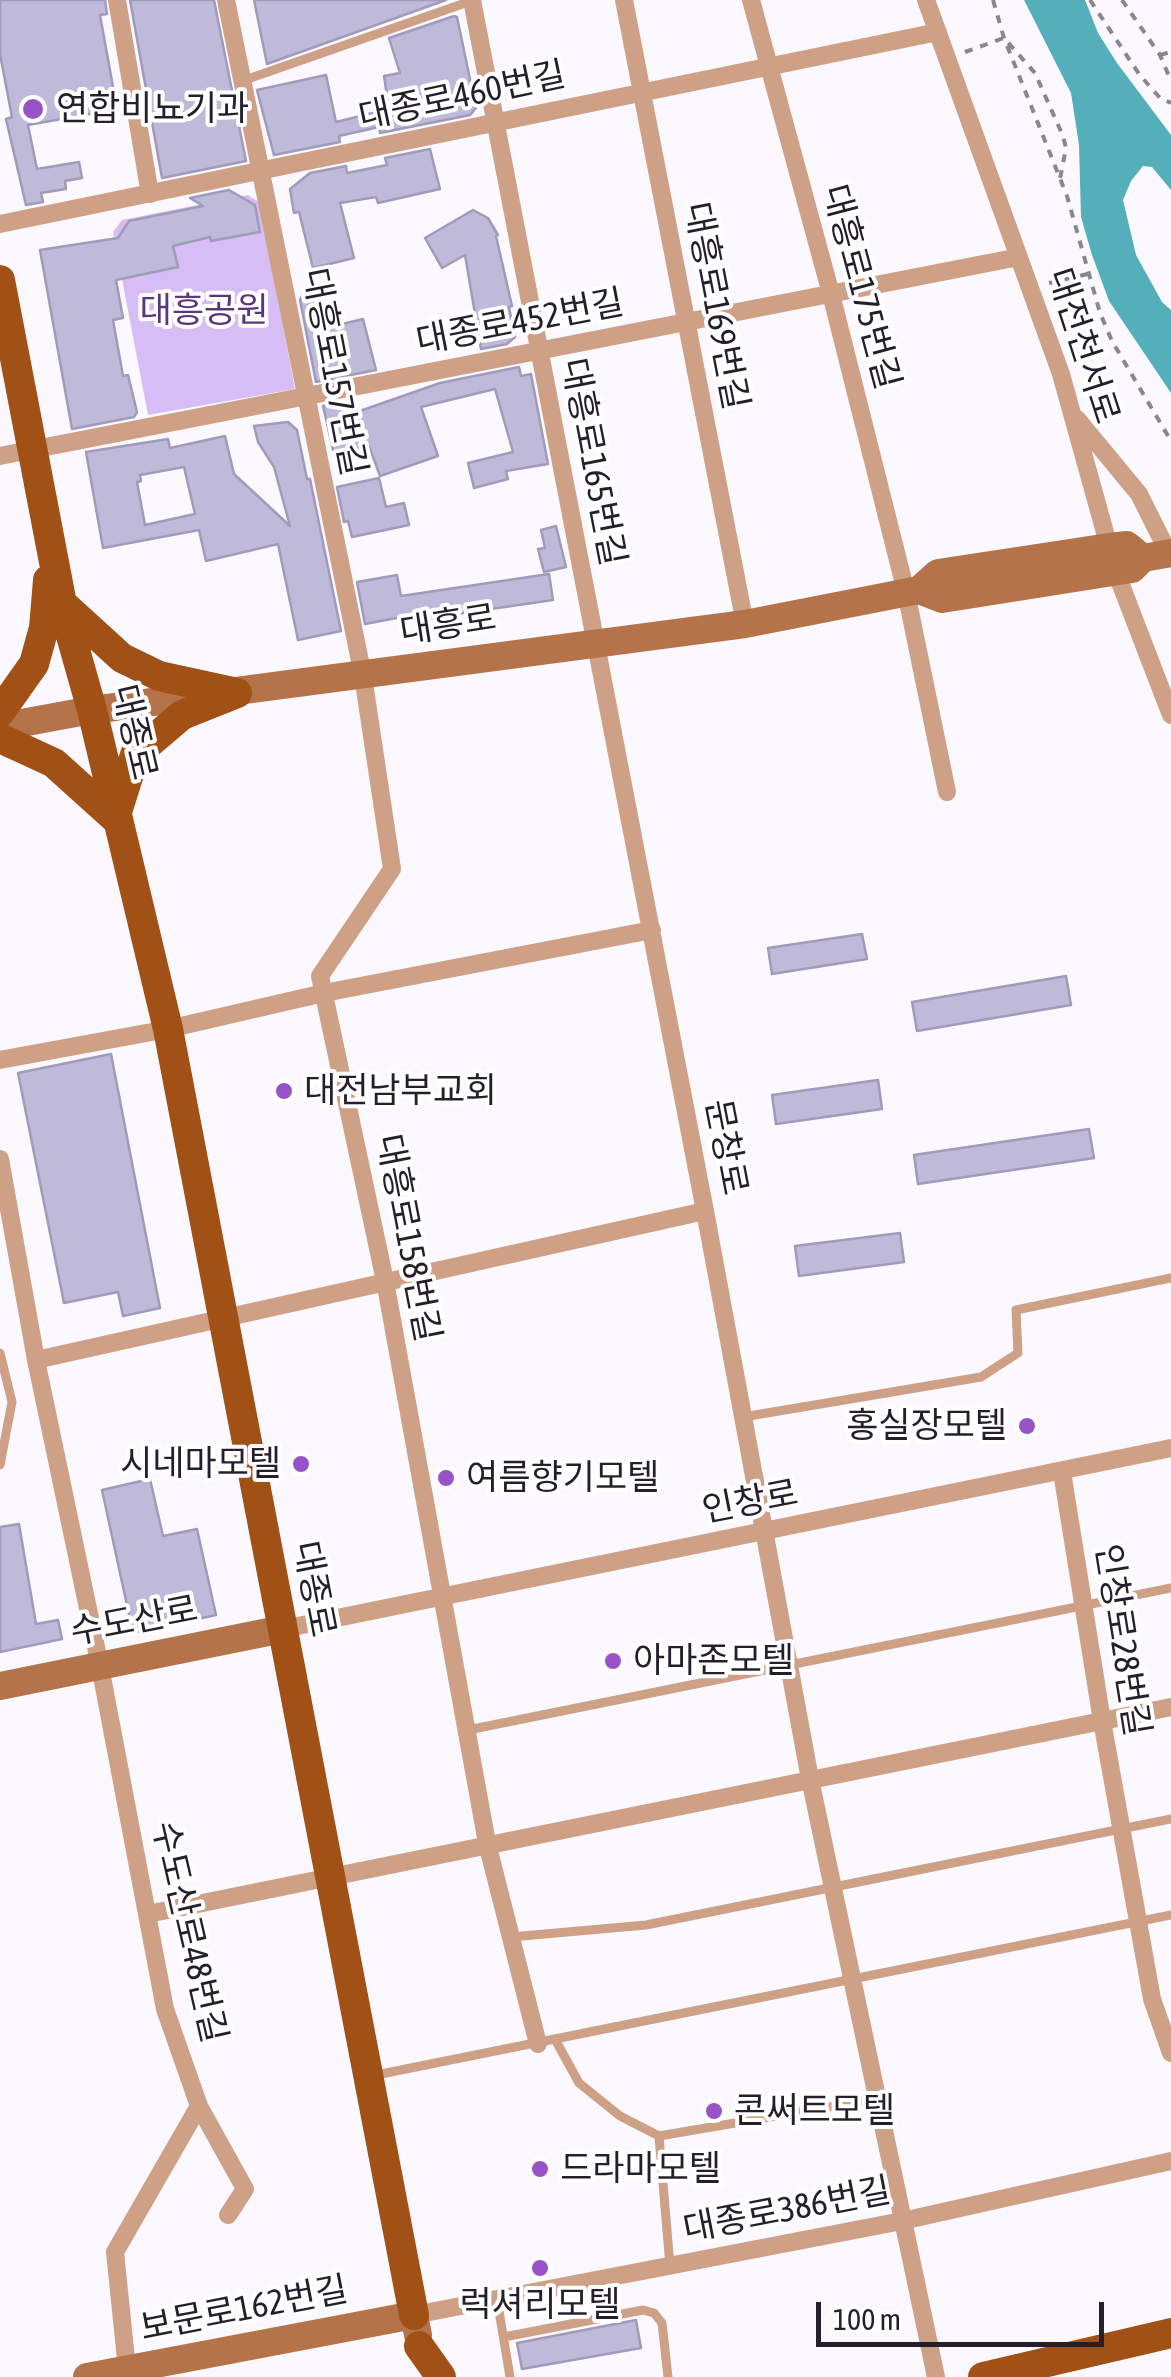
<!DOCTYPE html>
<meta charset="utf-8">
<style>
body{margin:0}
#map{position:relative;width:1171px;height:2377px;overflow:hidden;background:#fbf8ff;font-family:"Asap Condensed",sans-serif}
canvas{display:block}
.scale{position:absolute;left:816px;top:2302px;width:288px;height:45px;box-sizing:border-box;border:5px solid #241f2b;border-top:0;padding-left:12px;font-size:30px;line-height:35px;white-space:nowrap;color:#241f2b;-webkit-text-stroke:8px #fff;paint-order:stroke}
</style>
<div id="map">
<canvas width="1171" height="2377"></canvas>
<div class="scale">100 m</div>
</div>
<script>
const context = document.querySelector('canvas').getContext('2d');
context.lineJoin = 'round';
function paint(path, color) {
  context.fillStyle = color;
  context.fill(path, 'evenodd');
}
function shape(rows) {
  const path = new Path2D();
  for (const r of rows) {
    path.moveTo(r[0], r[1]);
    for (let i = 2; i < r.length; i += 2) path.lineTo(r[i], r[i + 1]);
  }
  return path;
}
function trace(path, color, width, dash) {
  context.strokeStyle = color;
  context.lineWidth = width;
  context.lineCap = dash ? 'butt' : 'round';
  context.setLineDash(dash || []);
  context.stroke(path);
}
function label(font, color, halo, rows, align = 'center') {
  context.font = font + ' "Asap Condensed","Noto Sans KR",sans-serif';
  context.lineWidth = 8;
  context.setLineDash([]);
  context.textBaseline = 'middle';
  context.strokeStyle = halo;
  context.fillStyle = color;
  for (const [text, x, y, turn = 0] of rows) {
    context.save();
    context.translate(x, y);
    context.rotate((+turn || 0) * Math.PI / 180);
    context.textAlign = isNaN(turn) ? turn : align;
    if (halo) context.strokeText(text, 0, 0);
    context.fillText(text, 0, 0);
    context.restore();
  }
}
const green = shape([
 [248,195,259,202,295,389,148,415,113,232,122,220]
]);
const water = shape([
 [1024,0,1085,0,1098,33,1117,63,1171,135,1171,190,1152,167,1143,166,1131,181,1123,200,1136,255,1162,302,1171,310,1171,393,1109,301,1092,255,1081,217,1079,145,1071,93]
]);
const building = shape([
 [0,0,105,0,107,14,100,15,117,109,28,125,37,169,79,162,82,178,65,181,66,189,41,193,43,202,26,205,6,119,12,117,0,54,0,0],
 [130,0,214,0,246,161,162,178,130,0],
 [254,0,446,0,267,64,254,0],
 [454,16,457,17,476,108,470,115,380,133,379,127,339,136,340,142,274,155,257,90,326,75,336,122,389,109,384,76,400,73,389,38,454,16],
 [430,149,440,189,378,203,376,197,340,203,354,258,313,268,299,212,294,213,290,189,310,173,346,166,347,173,387,165,385,158,430,149],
 [229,190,255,205,260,232,211,241,210,237,173,246,178,267,116,280,123,318,113,320,123,376,128,375,137,412,134,417,72,429,40,250,118,238,129,221,203,206,190,198,229,190],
 [473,210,488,218,498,235,496,236,512,306,509,307,515,337,507,344,481,349,465,255,442,268,425,238,473,210],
 [320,286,330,327,363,319,376,370,316,382,300,300,307,288,320,286],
 [519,367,521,376,531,374,548,464,506,471,508,479,474,488,468,463,513,452,495,389,421,407,438,456,380,476,369,446,334,454,323,406,354,400,357,412,440,383,519,367],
 [288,422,297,430,307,479,310,479,341,631,298,640,278,544,206,561,199,530,103,548,86,452,168,439,170,448,225,436,234,474,290,526,274,467,258,442,254,426,288,422],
 [184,467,195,514,145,525,137,482,141,481,140,475,184,467],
 [379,478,386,507,404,503,409,525,352,537,348,521,344,522,337,487,379,478],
 [556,526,566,567,544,572,538,549,545,548,541,530,556,526],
 [549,574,553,600,408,621,407,616,365,624,357,582,397,575,401,596,549,574],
 [862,934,867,959,772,974,768,948,862,934],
 [1066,976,1071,1005,917,1031,912,1002,1066,976],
 [111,1054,160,1308,123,1316,118,1292,64,1303,18,1073,111,1054],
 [878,1080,882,1109,776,1124,772,1095,878,1080],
 [1089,1129,1094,1158,918,1184,914,1155,1089,1129],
 [900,1233,904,1262,799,1276,795,1246,900,1233],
 [150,1479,163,1536,197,1529,216,1615,133,1633,102,1490,150,1479],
 [19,1524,36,1624,58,1620,62,1639,0,1652,0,1527,19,1524],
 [636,2320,641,2348,522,2369,517,2343,636,2320]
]);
const path = shape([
 [993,0,1004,38,1067,196,1100,313,1112,341,1171,441],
 [1090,0,1139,74,1160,98,1171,103],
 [1122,0,1160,55,1171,81],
 [965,52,1004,38,1035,73,1063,136,1066,148,1060,179],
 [1160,55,1171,52],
 [1049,283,1088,274]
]);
const lane = shape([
 [242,81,471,1],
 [0,1353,12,1402,0,1465],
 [743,1417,981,1377,1018,1353,1016,1310,1171,1278],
 [468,1730,1171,1588],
 [511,1937,646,1925,1171,1819],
 [556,2041,579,2083,620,2116,659,2136,876,2099],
 [371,2076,1171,1915],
 [659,2136,670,2266],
 [497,2299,510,2377],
 [504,2337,643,2310,654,2313,662,2323,668,2377]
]);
const street = shape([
 [117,0,150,194],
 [226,0,363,676,392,869,320,976,385,1281,487,1843,538,2044],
 [472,0,705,1211,810,1779,936,2377],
 [624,0,745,624],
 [751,0,831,294,906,592,947,792],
 [926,0,1061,374,1116,572,1171,715],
 [0,224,938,32],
 [1077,419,1139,494,1171,558],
 [0,456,1019,257],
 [0,1060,168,1029,324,993,652,930],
 [0,1159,36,1360,100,1666,165,2009,199,2106,245,2189,228,2215],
 [36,1360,705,1211],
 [1062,1472,1102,1721,1152,1999,1171,2053],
 [283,1629,1171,1448],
 [148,1914,1171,1707],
 [414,2315,902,2221,1171,2161],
 [127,2369,115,2252,199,2106]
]);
const secondary = shape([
 [919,590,942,599,1132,569,1143,558,1171,553],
 [0,727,92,710,745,624,919,590,938,573,1109,547,1127,545,1143,558],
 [0,1686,283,1629],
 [87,2377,414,2315,418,2335]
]);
const primary = shape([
 [0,280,62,604,92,710,168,1029,414,2315],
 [66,607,122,658,159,676,237,693],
 [0,712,34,664,44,628,48,580],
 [0,738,54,763,115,818],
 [116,815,135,755,182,715,237,693],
 [419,2346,441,2377],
 [983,2377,1171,2333]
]);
const markers = [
 [33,109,12,"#9753c7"],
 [284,1091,10,"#9753c7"],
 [1027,1426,10,"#9753c7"],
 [301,1464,10,"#9753c7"],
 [446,1478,10,"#9753c7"],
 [613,1661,10,"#9753c7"],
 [714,2111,10,"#9753c7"],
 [540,2169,10,"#9753c7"],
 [540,2268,10,"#9753c7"]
];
const streetNames = [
 ["대종로460번길",462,96,-12],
 ["대흥로175번길",861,287,75],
 ["대흥로169번길",716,306,79],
 ["대종로452번길",520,322,-11],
 ["대전천서로",1083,346,72],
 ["대흥로157번길",334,372,79],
 ["대흥로165번길",593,462,79],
 ["대흥로",448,625,-9],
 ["대종로",134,732,77],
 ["문창로",726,1147,79],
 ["대흥로158번길",408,1238,79],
 ["인창로",750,1502,-11],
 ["대종로",314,1589,79],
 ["수도산로",134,1621,-11],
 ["인창로28번길",1122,1640,81],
 ["수도산로48번길",189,1932,77],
 ["대종로386번길",787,2210,-11],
 ["보문로162번길",244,2309,-11]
];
const poiNames = [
 ["연합비뇨기과",56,109],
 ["대전남부교회",304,1091],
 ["홍실장모텔",1007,1426,"right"],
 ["시네마모텔",281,1464,"right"],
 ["여름향기모텔",466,1478],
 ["아마존모텔",633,1661],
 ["콘써트모텔",734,2111],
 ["드라마모텔",560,2169],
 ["럭셔리모텔",540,2305,"center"]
];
const parkNames = [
 ["대흥공원",204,311]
];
paint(green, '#d7bdf6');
paint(water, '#54afba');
paint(building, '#bfb9da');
trace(building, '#a19bbb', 2.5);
trace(path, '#8a8690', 4, [8, 8]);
trace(lane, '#cea085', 9);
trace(street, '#cea085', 18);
trace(secondary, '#b5734a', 28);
trace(primary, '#a15115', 30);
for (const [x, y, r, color] of markers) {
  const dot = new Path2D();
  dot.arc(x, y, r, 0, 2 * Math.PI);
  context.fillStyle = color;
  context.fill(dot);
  trace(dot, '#fff', 4);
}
label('35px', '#241f2b', '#fff', streetNames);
label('35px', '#241f2b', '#fff', poiNames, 'left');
label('35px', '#5a367c', '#fff', parkNames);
</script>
